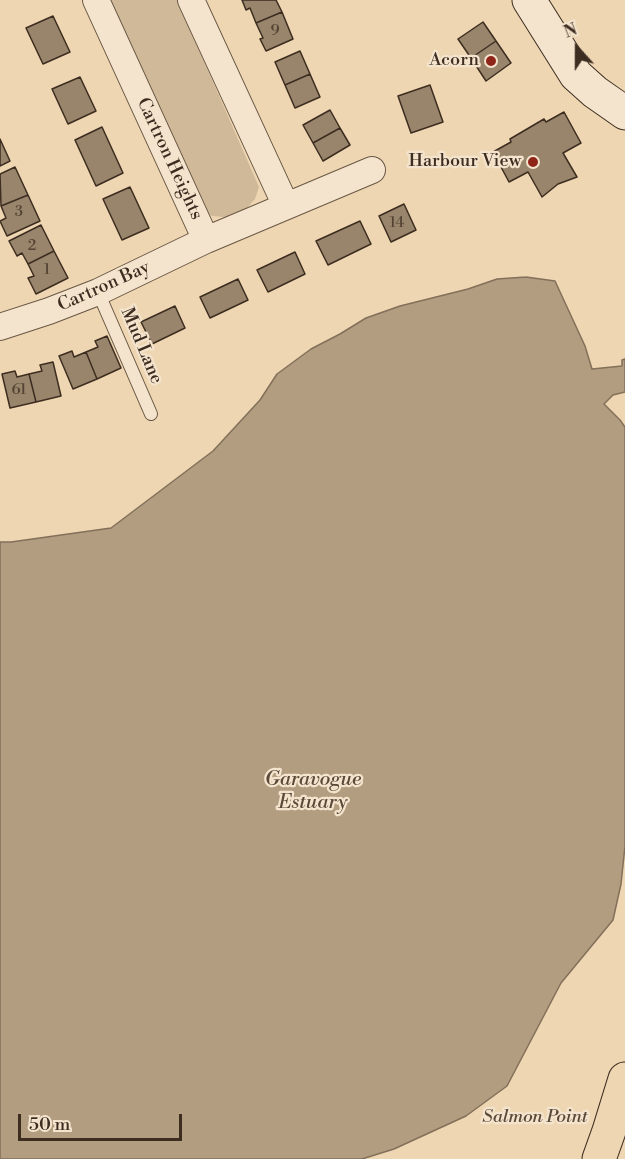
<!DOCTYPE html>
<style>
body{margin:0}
#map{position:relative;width:625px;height:1159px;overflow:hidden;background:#eed6b2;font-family:"Libre Bodoni",serif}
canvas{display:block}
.north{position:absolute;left:547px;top:18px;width:60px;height:60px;-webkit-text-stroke:4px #f4e4cd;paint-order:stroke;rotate:339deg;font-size:16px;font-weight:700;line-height:24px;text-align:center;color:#3d2d20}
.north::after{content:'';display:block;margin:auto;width:21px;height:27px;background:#3d2d20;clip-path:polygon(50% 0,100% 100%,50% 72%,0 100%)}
.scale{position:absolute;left:18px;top:1114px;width:164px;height:27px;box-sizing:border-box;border:3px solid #3d2d20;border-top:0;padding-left:8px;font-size:18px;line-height:21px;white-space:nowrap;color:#3d2d20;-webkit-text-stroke:4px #f4e4cd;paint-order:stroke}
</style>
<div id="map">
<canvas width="625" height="1159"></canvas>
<div class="north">N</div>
<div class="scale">50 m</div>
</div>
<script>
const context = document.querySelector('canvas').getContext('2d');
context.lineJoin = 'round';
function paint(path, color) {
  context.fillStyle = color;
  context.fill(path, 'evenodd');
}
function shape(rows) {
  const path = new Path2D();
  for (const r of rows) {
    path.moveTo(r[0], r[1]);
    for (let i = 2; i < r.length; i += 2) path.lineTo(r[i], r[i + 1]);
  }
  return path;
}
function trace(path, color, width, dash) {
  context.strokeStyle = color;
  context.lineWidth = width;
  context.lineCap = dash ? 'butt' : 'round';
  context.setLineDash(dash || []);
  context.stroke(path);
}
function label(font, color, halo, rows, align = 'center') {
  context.font = font + ' "Libre Bodoni",serif';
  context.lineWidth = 4.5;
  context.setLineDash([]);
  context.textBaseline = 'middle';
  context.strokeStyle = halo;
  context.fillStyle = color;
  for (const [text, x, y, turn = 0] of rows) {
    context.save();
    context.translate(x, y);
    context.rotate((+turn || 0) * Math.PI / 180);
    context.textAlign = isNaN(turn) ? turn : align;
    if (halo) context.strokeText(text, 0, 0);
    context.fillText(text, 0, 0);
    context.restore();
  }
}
const green = shape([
 [103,0,177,0,259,187,255,199,247,208,236,214,224,217,212,216,201,211]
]);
const water = shape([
 [526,277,555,281,585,346,592,369,622,366,622,360,625,359,625,392,613,395,604,404,620,420,625,427,625,846,621,884,613,920,561,983,507,1086,466,1116,394,1149,362,1159,0,1159,0,542,11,542,111,528,213,451,260,400,277,374,311,349,340,334,366,318,400,306,468,289,497,279,526,277]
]);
const building = shape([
 [242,0,276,0,282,12,256,23,250,8,246,10,242,0],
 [282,12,293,39,266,51,260,39,263,38,256,23,282,12],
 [53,16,70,52,43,64,26,28,53,16],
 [483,22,496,41,471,58,458,39,483,22],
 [496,41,511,63,486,81,471,58,496,41],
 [300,51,310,74,285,85,275,62,300,51],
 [310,74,320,97,295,108,285,85,310,74],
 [80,77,96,111,68,124,52,89,80,77],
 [430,85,443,122,411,133,398,96,430,85],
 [330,110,340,128,313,143,303,125,330,110],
 [564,112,581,143,563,153,577,177,558,184,542,197,528,172,509,182,493,152,511,142,510,139,544,119,546,122,564,112],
 [102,127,123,173,96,186,75,140,102,127],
 [340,128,350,145,323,161,313,143,340,128],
 [0,139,10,161,0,166,0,139],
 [15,167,28,195,1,206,0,174,15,167],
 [130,187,149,228,122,240,103,199,130,187],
 [28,195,40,221,7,236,0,221,6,218,1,206,28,195],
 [404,204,416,230,391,242,379,216,404,204],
 [360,221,371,244,328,265,316,241,360,221],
 [41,225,54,251,28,264,22,253,17,256,9,241,41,225],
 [54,251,68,278,36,294,28,278,34,276,28,264,54,251],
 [295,252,305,274,268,292,257,270,295,252],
 [238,279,248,300,210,318,200,297,238,279],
 [175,306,185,328,152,344,141,322,175,306],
 [107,336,121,368,97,379,86,352,98,347,95,341,107,336],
 [72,351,74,357,86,352,97,379,73,389,59,356,72,351],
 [53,362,61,396,36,402,29,374,42,371,40,365,53,362],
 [15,371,17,377,29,374,36,402,10,408,2,374,15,371]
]);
const lane = shape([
 [98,292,151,414]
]);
const street = shape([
 [96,0,206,240],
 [191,0,286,206],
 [0,327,49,311,98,292,206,240,372,170]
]);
const secondary = shape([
 [529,0,576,75,595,92,625,113]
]);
const highway = shape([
 [599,1159,609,1131,625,1079]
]);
const markers = [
 [491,61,6,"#8f2418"],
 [533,162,6,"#8f2418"]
];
const numberNames = [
 ["9",275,31],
 ["3",19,212],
 ["14",397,223],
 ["2",32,246],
 ["1",47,270],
 ["61",19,390]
];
const poiNames = [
 ["Acorn",479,61],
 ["Harbour View",521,162]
];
const streetNames = [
 ["Cartron Heights",169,159,65],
 ["Cartron Bay",104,287,-24],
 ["Mud Lane",141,346,67]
];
const parkNames = [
 ["Salmon Point",535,1118]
];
const waterNames = [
 ["Garavogue",313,780],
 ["Estuary",313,803]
];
paint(green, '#d0b999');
paint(water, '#b29d80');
trace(water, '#83705a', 1.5);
paint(building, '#99856c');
trace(building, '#3d2d20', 1.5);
trace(lane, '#695744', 14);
trace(street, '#695744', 28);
trace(secondary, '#3d2d20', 35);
trace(highway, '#3d2d20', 35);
trace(lane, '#f4e4cd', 12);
trace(street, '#f4e4cd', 26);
trace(secondary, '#f4e4cd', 33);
trace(highway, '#eed6b2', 33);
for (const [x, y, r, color] of markers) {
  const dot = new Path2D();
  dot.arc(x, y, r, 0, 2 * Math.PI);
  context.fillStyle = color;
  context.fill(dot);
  trace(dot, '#f4e4cd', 2);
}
label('15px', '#544333', null, numberNames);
label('18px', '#3d2d20', '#f4e4cd', poiNames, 'right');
label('18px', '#3d2d20', '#f4e4cd', streetNames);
label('italic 18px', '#5a4938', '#f4e4cd', parkNames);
label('italic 20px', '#5a4938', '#f4e4cd', waterNames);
</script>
